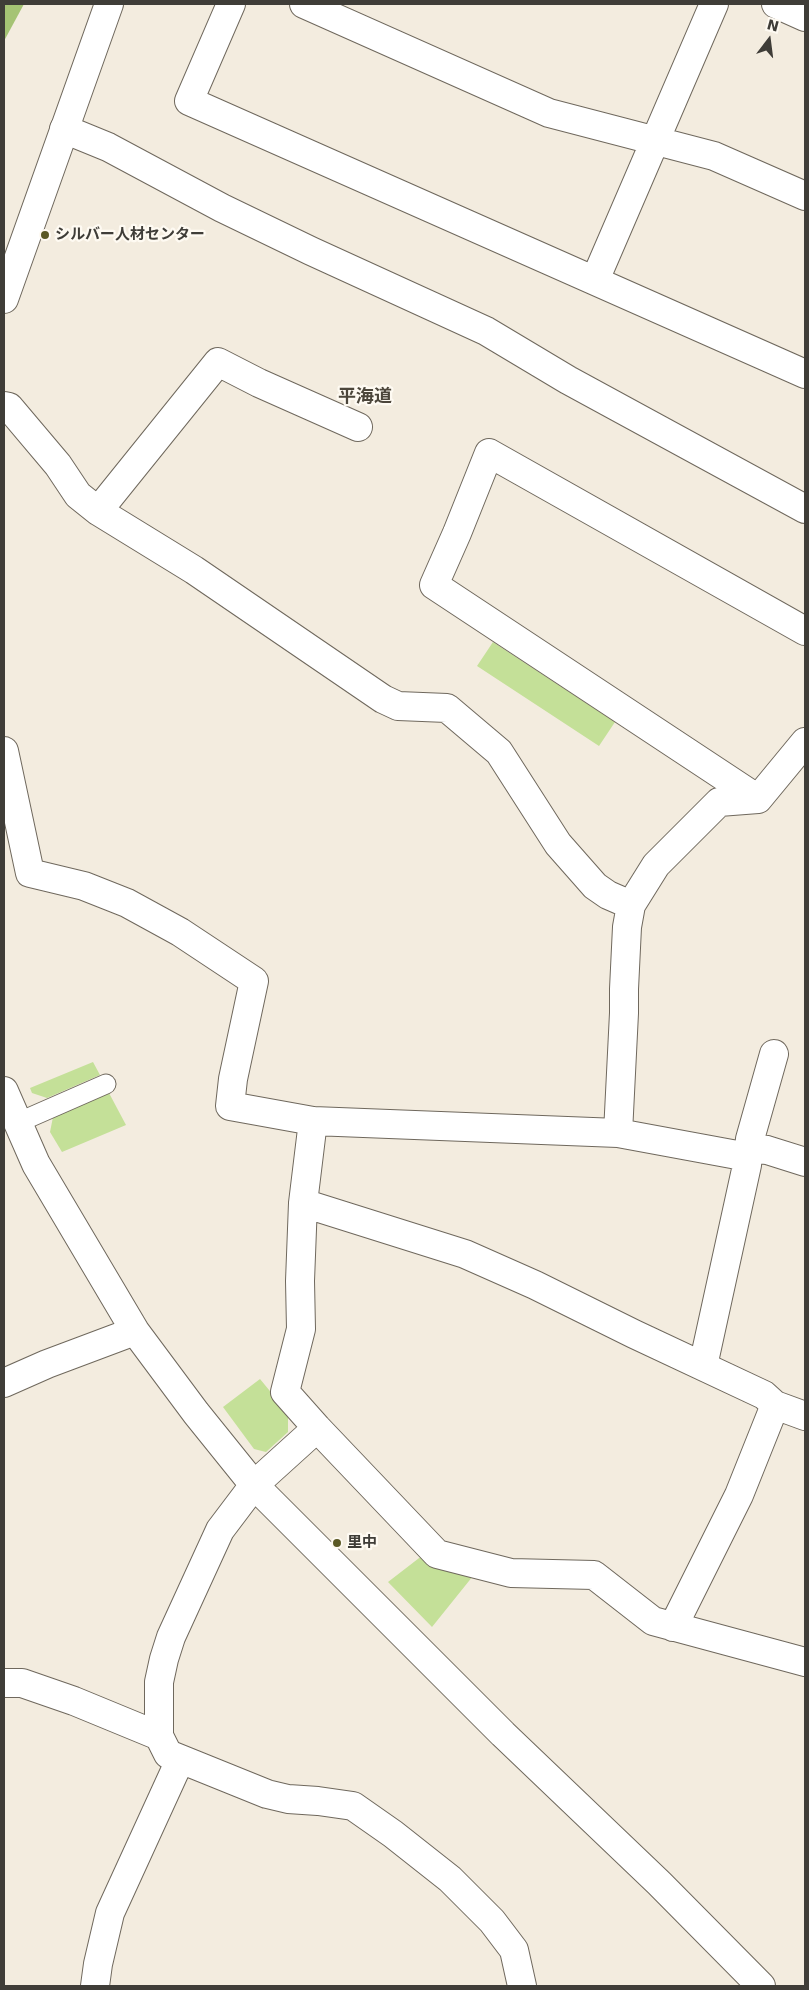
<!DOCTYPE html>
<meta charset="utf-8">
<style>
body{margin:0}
#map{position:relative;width:809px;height:1990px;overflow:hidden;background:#f3ecdf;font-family:"DejaVu Sans",sans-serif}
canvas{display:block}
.frame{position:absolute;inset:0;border:5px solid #3f3d38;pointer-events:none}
.north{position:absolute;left:744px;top:15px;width:50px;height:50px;-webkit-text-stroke:4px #fefaf2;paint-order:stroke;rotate:15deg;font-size:14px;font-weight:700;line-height:20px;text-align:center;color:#3f3d38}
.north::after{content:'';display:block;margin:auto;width:18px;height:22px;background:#3f3d38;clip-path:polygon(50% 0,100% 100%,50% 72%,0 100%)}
</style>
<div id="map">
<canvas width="809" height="1990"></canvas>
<div class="frame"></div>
<div class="north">N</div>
</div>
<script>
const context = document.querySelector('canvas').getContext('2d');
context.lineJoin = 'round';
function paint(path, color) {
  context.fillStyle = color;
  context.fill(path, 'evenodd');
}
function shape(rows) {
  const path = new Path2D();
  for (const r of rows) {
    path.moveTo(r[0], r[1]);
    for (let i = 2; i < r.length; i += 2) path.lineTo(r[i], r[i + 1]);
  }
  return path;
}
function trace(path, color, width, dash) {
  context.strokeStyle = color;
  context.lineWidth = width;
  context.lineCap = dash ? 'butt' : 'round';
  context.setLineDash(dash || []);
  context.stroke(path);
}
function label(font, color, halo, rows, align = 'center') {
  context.font = font + ' "DejaVu Sans","Noto Sans JP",sans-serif';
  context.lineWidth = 4.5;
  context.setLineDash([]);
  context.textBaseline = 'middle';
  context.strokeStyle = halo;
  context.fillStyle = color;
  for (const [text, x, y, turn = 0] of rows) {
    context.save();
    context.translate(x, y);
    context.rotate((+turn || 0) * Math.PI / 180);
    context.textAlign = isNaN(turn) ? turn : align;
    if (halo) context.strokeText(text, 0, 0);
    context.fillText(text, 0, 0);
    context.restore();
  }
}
const green = shape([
 [493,642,615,722,599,746,477,666],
 [93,1062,100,1075,47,1098,32,1093,30,1088],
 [109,1093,126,1125,62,1152,50,1132,53,1117],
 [260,1379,288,1413,288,1432,266,1452,254,1449,223,1407],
 [423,1555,473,1576,432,1627,388,1582]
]);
const forest = shape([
 [4,4,24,4,4,41]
]);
const lane = shape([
 [17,1123,106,1084]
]);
const street = shape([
 [231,4,189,101,805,374],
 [304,4,549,113,714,156,805,196],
 [776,4,805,17],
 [64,129,108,147,222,208,311,251,486,331,568,380,805,509],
 [595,280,714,4],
 [4,406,9,407,58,465,78,495,98,511,194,570,383,699,398,706,447,708,499,752,558,844,595,886,608,895,631,905],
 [98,511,218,362,259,383,358,427],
 [4,751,30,873,84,886,127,903,180,932,254,981,233,1079,230,1106,313,1121,618,1133,748,1157],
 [758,799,434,585,457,533,489,453,805,631],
 [313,1121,303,1203,300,1281,301,1329,285,1392,317,1428,437,1554,511,1573,594,1575,653,1621,805,1662],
 [618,1133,624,1013,624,989,627,927,631,905,656,865,719,802,758,799,805,742],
 [749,1148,767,1150,805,1162],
 [303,1203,465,1254,535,1285,634,1334,764,1395,775,1405,805,1416],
 [703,1366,747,1165,750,1139,774,1054],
 [317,1428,254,1485,220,1530,171,1637,164,1659,159,1682,159,1736,168,1754,267,1794,288,1799,318,1801,353,1806,393,1834,450,1879,492,1921,514,1950,522,1986],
 [673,1627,739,1495,775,1405],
 [4,1683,22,1683,74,1701,159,1736],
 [95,1986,98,1964,110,1913,180,1760]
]);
const secondary = shape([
 [4,299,109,4],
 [4,1091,36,1164,135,1331,196,1413,254,1485,503,1734,659,1883,761,1986],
 [4,1383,47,1364,135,1331]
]);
const markers = [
 [45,235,5,"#5a5824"],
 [337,1543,5,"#5a5824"]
];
const poiNames = [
 ["シルバー人材センター",55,235],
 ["里中",347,1543]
];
const quarterNames = [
 ["平海道",365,397]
];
paint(green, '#c4e098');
paint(forest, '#a5c374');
trace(lane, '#6f685d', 21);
trace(street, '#6f685d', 30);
trace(secondary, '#6f685d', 30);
trace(lane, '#fff', 19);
trace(street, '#fff', 28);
trace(secondary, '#fff', 28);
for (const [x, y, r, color] of markers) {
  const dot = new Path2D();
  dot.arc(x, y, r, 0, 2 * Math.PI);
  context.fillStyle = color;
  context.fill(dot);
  trace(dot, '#fefaf2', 2);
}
label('bold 15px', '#3f3d38', '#fefaf2', poiNames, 'left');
label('bold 18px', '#4c463b', '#fefaf2', quarterNames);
</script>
